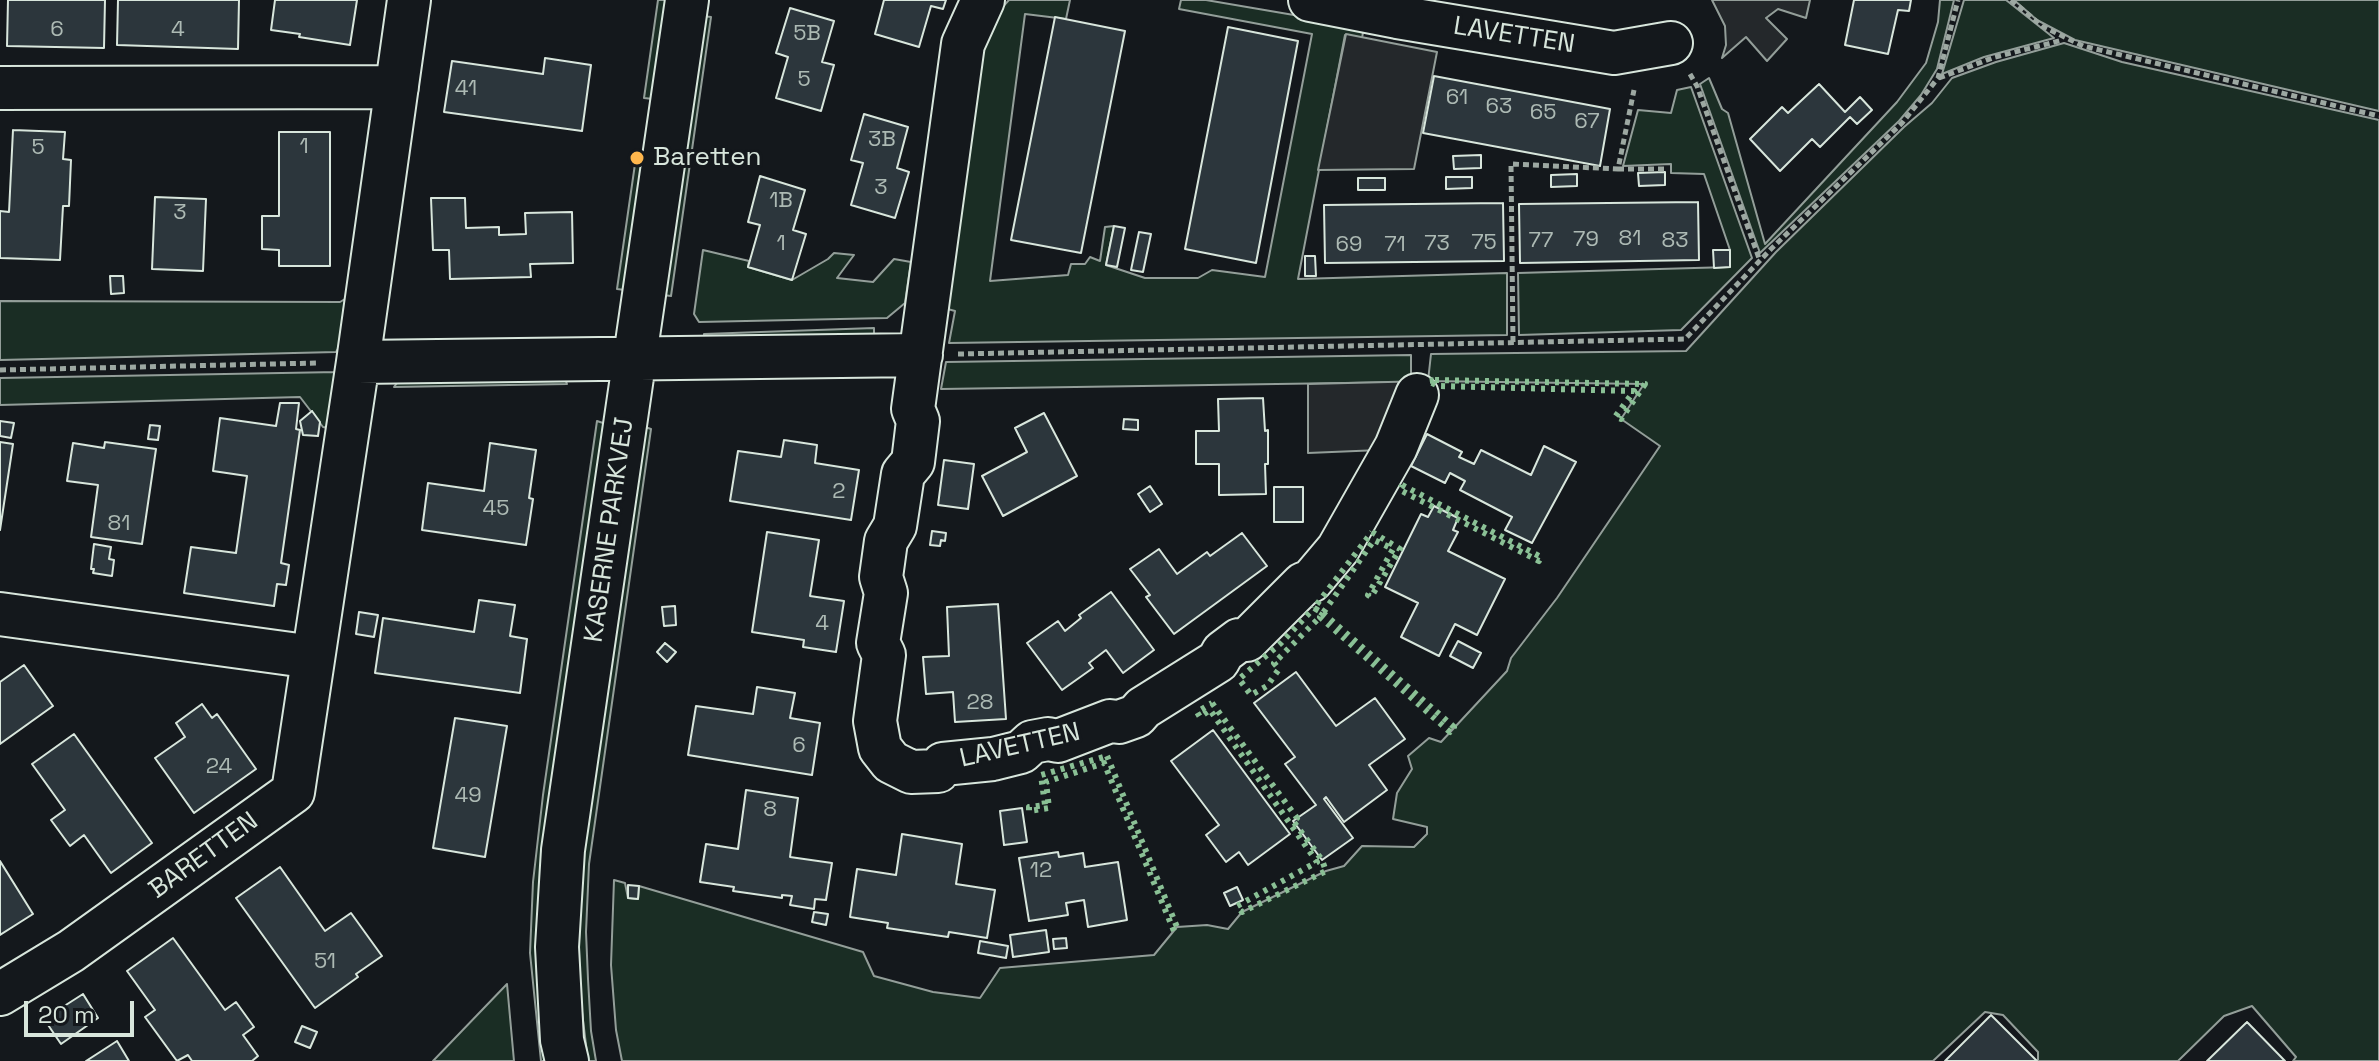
<!DOCTYPE html>
<style>
body{margin:0}
#map{position:relative;width:2379px;height:1061px;overflow:hidden;background:#14181c;font-family:"Space Grotesk",sans-serif}
canvas{display:block}
.scale{position:absolute;left:24px;top:1001px;width:110px;height:36px;box-sizing:border-box;border:4px solid #d8e6dc;border-top:0;padding-left:10px;font-size:24px;line-height:28px;white-space:nowrap;color:#d8e6dc;-webkit-text-stroke:6px #14181c;paint-order:stroke}
</style>
<div id="map">
<canvas width="2379" height="1061"></canvas>
<div class="scale">20 m</div>
</div>
<script>
const context = document.querySelector('canvas').getContext('2d');
context.lineJoin = 'round';
function paint(path, color) {
  context.fillStyle = color;
  context.fill(path, 'evenodd');
}
function shape(rows) {
  const path = new Path2D();
  for (const r of rows) {
    path.moveTo(r[0], r[1]);
    for (let i = 2; i < r.length; i += 2) path.lineTo(r[i], r[i + 1]);
  }
  return path;
}
function trace(path, color, width, dash) {
  context.strokeStyle = color;
  context.lineWidth = width;
  context.lineCap = dash ? 'butt' : 'round';
  context.setLineDash(dash || []);
  context.stroke(path);
}
function label(font, color, halo, rows, align = 'center') {
  context.font = font + ' "Space Grotesk",sans-serif';
  context.lineWidth = 6;
  context.setLineDash([]);
  context.textBaseline = 'middle';
  context.strokeStyle = halo;
  context.fillStyle = color;
  for (const [text, x, y, turn = 0] of rows) {
    context.save();
    context.translate(x, y);
    context.rotate((+turn || 0) * Math.PI / 180);
    context.textAlign = isNaN(turn) ? turn : align;
    if (halo) context.strokeText(text, 0, 0);
    context.fillText(text, 0, 0);
    context.restore();
  }
}
const green = shape([
 [658,0,667,0,653,99,644,98,658,0],
 [1009,0,1070,0,1066,19,1025,14,990,281,1068,275,1071,264,1085,264,1090,257,1100,261,1105,227,1114,226,1106,265,1145,278,1198,278,1212,270,1265,277,1312,34,1179,9,1181,0,1206,0,1364,27,1362,38,1345,35,1298,279,1507,273,1507,335,949,343,955,311,944,308,979,52,997,13,1009,0],
 [1940,0,1954,0,1937,69,1921,95,1899,121,1760,253,1700,84,1709,78,1722,109,1728,113,1765,244,1897,102,1926,63,1938,22,1940,0],
 [1964,0,2006,0,2054,38,1984,57,1942,74,1964,0],
 [2014,0,2379,0,2379,111,2075,40,2037,20,2014,0],
 [703,16,711,17,671,296,663,295,703,16],
 [2064,43,2122,62,2379,120,2379,1061,2293,1061,2296,1057,2252,1006,2224,1016,2178,1061,2038,1061,2038,1052,2003,1015,1985,1012,1933,1061,622,1061,616,1030,611,965,614,880,625,883,628,898,638,899,639,886,863,952,874,976,933,992,980,998,1000,968,1154,955,1177,927,1207,925,1228,929,1242,912,1326,871,1344,866,1362,846,1414,847,1427,834,1427,827,1393,819,1397,793,1412,769,1408,756,1429,738,1441,742,1507,671,1511,658,1557,598,1660,446,1621,419,1644,384,1428,381,1431,354,1686,351,1776,252,1904,127,1932,103,1952,78,1996,62,2064,43],
 [1691,87,1752,258,1681,330,1519,335,1518,273,1730,267,1730,250,1704,174,1671,173,1671,164,1623,166,1638,110,1671,113,1677,90,1691,87],
 [635,164,643,165,625,290,617,289,635,164],
 [703,250,749,261,748,267,792,280,828,259,834,253,854,255,837,278,873,282,894,259,911,262,905,303,887,318,699,322,694,314,703,250],
 [345,299,339,347,336,352,0,360,0,301,340,302,345,299],
 [874,328,874,334,869,336,704,341,704,334,874,328],
 [1411,355,1411,382,941,389,946,362,1411,355],
 [338,372,328,428,323,427,300,397,0,405,0,378,338,372],
 [564,376,567,384,394,387,400,379,564,376],
 [597,421,606,424,550,1061,541,1061,530,953,533,882,543,795,597,421],
 [642,426,651,429,589,864,586,932,588,979,591,1031,596,1061,588,1061,578,979,581,862,642,426],
 [507,984,514,1061,433,1061,507,984]
]);
const parking = shape([
 [1712,0,1810,0,1806,18,1778,9,1766,18,1787,39,1767,61,1746,37,1722,58,1726,45,1725,26,1712,0],
 [1346,34,1437,52,1414,169,1318,170,1346,34],
 [1428,381,1404,449,1308,453,1308,384,1428,381]
]);
const building = shape([
 [8,0,105,0,104,48,7,46,8,0],
 [118,0,239,0,238,49,117,45,118,0],
 [275,0,357,0,350,45,299,37,300,34,271,30,275,0],
 [884,0,946,0,943,9,931,6,919,47,875,34,884,0],
 [1854,0,1911,0,1909,11,1898,10,1888,54,1845,45,1854,0],
 [790,8,834,21,822,62,834,65,821,111,776,98,788,57,776,53,790,8],
 [1055,17,1125,31,1081,253,1011,240,1055,17],
 [1228,27,1298,41,1256,263,1185,249,1228,27],
 [545,58,591,65,582,131,444,112,452,61,543,74,545,58],
 [1434,76,1610,109,1600,166,1423,133,1434,76],
 [1819,84,1845,112,1860,97,1872,110,1857,124,1850,117,1820,147,1812,139,1780,171,1750,139,1782,107,1788,113,1819,84],
 [864,114,908,127,897,168,909,172,895,218,851,205,863,163,851,160,864,114],
 [13,130,65,132,63,159,71,160,69,206,63,206,60,260,0,258,0,211,9,212,13,130],
 [279,132,330,132,330,266,279,266,279,250,262,249,262,216,279,216,279,132],
 [1481,155,1481,168,1454,169,1453,156,1481,155],
 [1665,172,1665,185,1639,186,1638,173,1665,172],
 [1577,174,1577,186,1551,187,1551,175,1577,174],
 [760,176,805,190,793,230,806,234,792,280,748,267,760,225,748,222,760,176],
 [1446,177,1472,177,1472,188,1446,189,1446,177],
 [1358,178,1385,178,1385,190,1358,190,1358,178],
 [155,197,206,199,203,271,152,269,155,197],
 [431,198,465,198,466,228,499,227,499,235,526,234,525,213,572,212,573,263,530,264,531,277,450,279,449,250,433,250,431,198],
 [1698,202,1699,260,1520,263,1519,204,1698,202],
 [1503,203,1504,261,1325,263,1324,205,1503,203],
 [1114,226,1125,228,1117,267,1106,265,1114,226],
 [1139,232,1151,234,1143,272,1131,270,1139,232],
 [1713,250,1730,250,1730,267,1714,268,1713,250],
 [1305,256,1315,256,1316,276,1305,276,1305,256],
 [110,276,123,276,124,293,111,294,110,276],
 [1263,398,1265,431,1268,430,1268,464,1265,464,1266,494,1219,495,1219,464,1196,464,1196,431,1219,431,1218,399,1263,398],
 [280,403,299,403,296,429,300,430,281,563,289,565,286,585,277,584,274,606,184,593,191,547,236,553,247,476,213,471,220,418,276,426,280,403],
 [312,411,320,422,318,436,303,435,300,421,312,411],
 [1044,413,1077,476,1003,516,982,476,1027,452,1015,428,1044,413],
 [1124,419,1138,420,1138,430,1123,429,1124,419],
 [0,421,14,423,11,438,0,436,0,421],
 [150,425,160,426,158,440,148,439,150,425],
 [1427,434,1462,452,1459,457,1474,464,1481,450,1531,475,1544,446,1576,462,1532,543,1505,530,1512,517,1460,490,1465,481,1450,473,1445,483,1411,466,1427,434],
 [784,440,817,445,815,463,859,470,851,520,730,501,738,451,781,457,784,440],
 [0,442,13,444,0,530,0,442],
 [105,442,156,449,142,544,91,537,98,485,67,481,73,443,104,448,105,442],
 [490,443,536,450,529,498,533,499,526,545,422,530,428,483,484,491,490,443],
 [944,460,974,464,968,509,938,505,944,460],
 [1150,486,1162,504,1150,512,1138,494,1150,486],
 [1274,487,1303,487,1303,522,1274,522,1274,487],
 [1434,506,1458,518,1453,530,1458,532,1448,551,1505,579,1477,635,1455,624,1439,656,1401,637,1418,603,1385,587,1421,514,1428,517,1434,506],
 [932,531,946,533,945,541,941,540,940,546,930,545,932,531],
 [767,532,819,540,810,596,844,601,836,652,803,647,804,640,752,632,767,532],
 [1242,533,1267,566,1174,634,1146,597,1150,595,1130,569,1159,549,1177,574,1207,552,1210,556,1242,533],
 [94,544,111,547,109,559,114,560,112,576,93,573,94,569,91,569,94,544],
 [1111,592,1154,650,1123,673,1106,650,1089,663,1093,668,1062,690,1027,643,1058,621,1065,631,1081,618,1079,615,1111,592],
 [479,600,515,605,510,636,527,639,520,693,375,673,383,618,474,632,479,600],
 [998,604,1006,719,955,722,953,692,926,694,923,657,949,656,947,607,998,604],
 [675,606,676,625,664,626,662,607,675,606],
 [359,612,378,615,374,637,356,634,359,612],
 [1458,641,1481,653,1473,668,1450,656,1458,641],
 [665,643,676,652,667,662,657,652,665,643],
 [24,665,53,706,0,744,0,682,24,665],
 [1296,672,1336,726,1375,698,1405,739,1369,765,1387,790,1344,822,1326,797,1324,799,1353,838,1322,860,1293,821,1316,805,1285,764,1295,757,1254,703,1296,672],
 [757,687,795,693,790,718,820,723,812,775,688,755,696,706,753,714,757,687],
 [202,704,212,718,217,714,256,769,194,813,155,758,185,737,176,723,202,704],
 [455,718,507,726,485,857,433,848,455,718],
 [1213,730,1290,834,1248,865,1239,852,1226,862,1206,835,1219,825,1171,761,1213,730],
 [74,734,152,843,111,873,84,835,70,846,51,820,65,810,32,764,74,734],
 [746,790,798,798,790,857,832,863,826,900,815,899,814,909,790,905,792,896,782,895,782,898,733,891,734,887,700,882,706,844,738,849,746,790],
 [1022,808,1027,842,1004,845,1000,811,1022,808],
 [902,834,962,844,956,884,995,890,987,938,949,932,948,937,887,928,888,923,850,917,857,869,896,875,902,834],
 [1058,852,1059,857,1083,853,1085,867,1118,862,1127,920,1088,927,1084,900,1066,903,1068,915,1029,921,1019,858,1058,852],
 [0,861,33,914,0,935,0,861],
 [280,867,325,931,351,913,382,956,356,974,358,977,315,1008,236,898,280,867],
 [628,885,639,886,638,899,628,898,628,885],
 [1237,887,1243,900,1230,906,1224,893,1237,887],
 [814,912,828,914,826,925,812,922,814,912],
 [1046,930,1049,952,1013,957,1010,935,1046,930],
 [173,938,225,1010,236,1002,254,1027,243,1035,258,1056,252,1061,192,1061,188,1055,177,1061,145,1017,155,1010,127,971,173,938],
 [1066,938,1067,948,1054,949,1053,939,1066,938],
 [980,941,1008,946,1006,958,978,953,980,941],
 [83,994,98,1018,61,1044,44,1019,83,994],
 [1991,1015,2037,1061,1945,1061,1991,1015],
 [2247,1022,2285,1061,2207,1061,2247,1022],
 [302,1026,317,1032,310,1048,295,1042,302,1026],
 [117,1041,129,1061,86,1061,117,1041]
]);
const path = shape([
 [2011,0,2042,26,2083,46,2379,116],
 [1690,74,1697,86,1760,261],
 [1939,78,1995,57,2063,40],
 [1618,169,1668,169],
 [1513,342,1511,164,1618,169,1634,90],
 [958,354,1685,339,1771,249,1902,123,1938,78,1958,0],
 [0,370,317,363]
]);
const minor = shape([
 [983,0,963,44,913,409,918,421,913,462,903,474,895,526,886,541,881,577,886,593,878,643,884,655,875,721,880,748,891,762,911,772,938,771,943,764,993,759,1021,752,1032,742,1048,739,1058,741,1110,721,1119,722,1136,716,1143,708,1218,661,1223,652,1239,640,1247,640,1303,584,1311,581,1338,549,1396,447,1417,395],
 [1310,0,1397,17,1614,53,1671,43],
 [0,88,397,87],
 [358,362,921,355],
 [0,614,313,657],
 [0,994,71,951,293,792,358,362,409,0],
 [567,1061,562,1040,557,947,563,850,687,0]
]);
const hedge = shape([
 [1435,380,1645,384,1621,419,1615,417,1634,391,1438,386,1428,381,1435,380],
 [1402,485,1541,557,1539,561,1400,490,1402,485],
 [1372,532,1400,549,1371,597,1368,595,1393,549,1374,540,1323,613,1314,608,1372,532],
 [1314,608,1323,613,1320,617,1274,663,1279,669,1267,686,1251,695,1239,679,1281,643,1314,608],
 [1323,613,1454,727,1450,732,1320,617,1323,613],
 [1212,703,1297,818,1293,821,1322,860,1326,871,1242,912,1237,906,1317,862,1210,710,1200,717,1197,712,1212,703],
 [1107,756,1177,927,1174,931,1104,763,1046,782,1049,808,1029,811,1029,807,1045,805,1041,775,1107,756]
]);
const markers = [
 [637,158,8,"#ffb74d"]
];
const numberNames = [
 ["6",57,30],
 ["4",178,30],
 ["5B",807,34],
 ["5",804,80],
 ["41",466,89],
 ["61",1457,98],
 ["63",1499,107],
 ["65",1543,113],
 ["67",1587,122],
 ["3B",882,140],
 ["1",304,147],
 ["5",38,148],
 ["3",881,188],
 ["1B",781,201],
 ["3",180,213],
 ["81",1630,239],
 ["79",1586,240],
 ["77",1541,241],
 ["83",1675,241],
 ["75",1484,243],
 ["1",781,244],
 ["73",1437,244],
 ["69",1349,245],
 ["71",1395,245],
 ["2",839,492],
 ["45",496,509],
 ["81",119,524],
 ["4",822,624],
 ["28",980,703],
 ["6",799,746],
 ["24",219,767],
 ["49",468,796],
 ["8",770,810],
 ["12",1041,871],
 ["51",325,962]
];
const streetNames = [
 ["LAVETTEN",1514,36,9],
 ["KASERNE PARKVEJ",610,530,-82],
 ["LAVETTEN",1020,746,-13],
 ["BARETTEN",204,856,-36]
];
const poiNames = [
 ["Baretten",653,158]
];
paint(green, '#1a2d24');
trace(green, '#939e99', 2);
paint(parking, '#24282b');
trace(parking, '#939e99', 2);
paint(building, '#2c363c');
trace(building, '#d8e6dc', 2);
trace(minor, '#d8e6dc', 46);
trace(path, '#9da8a2', 5, [6, 4]);
trace(minor, '#14181c', 42);
trace(hedge, '#8ac095', 6, [4, 6]);
for (const [x, y, r, color] of markers) {
  const dot = new Path2D();
  dot.arc(x, y, r, 0, 2 * Math.PI);
  context.fillStyle = color;
  context.fill(dot);
  trace(dot, '#14181c', 3);
}
label('22px', '#adbab4', null, numberNames);
label('26px', '#d8e6dc', '#14181c', streetNames);
label('26px', '#d8e6dc', '#14181c', poiNames, 'left');
</script>
